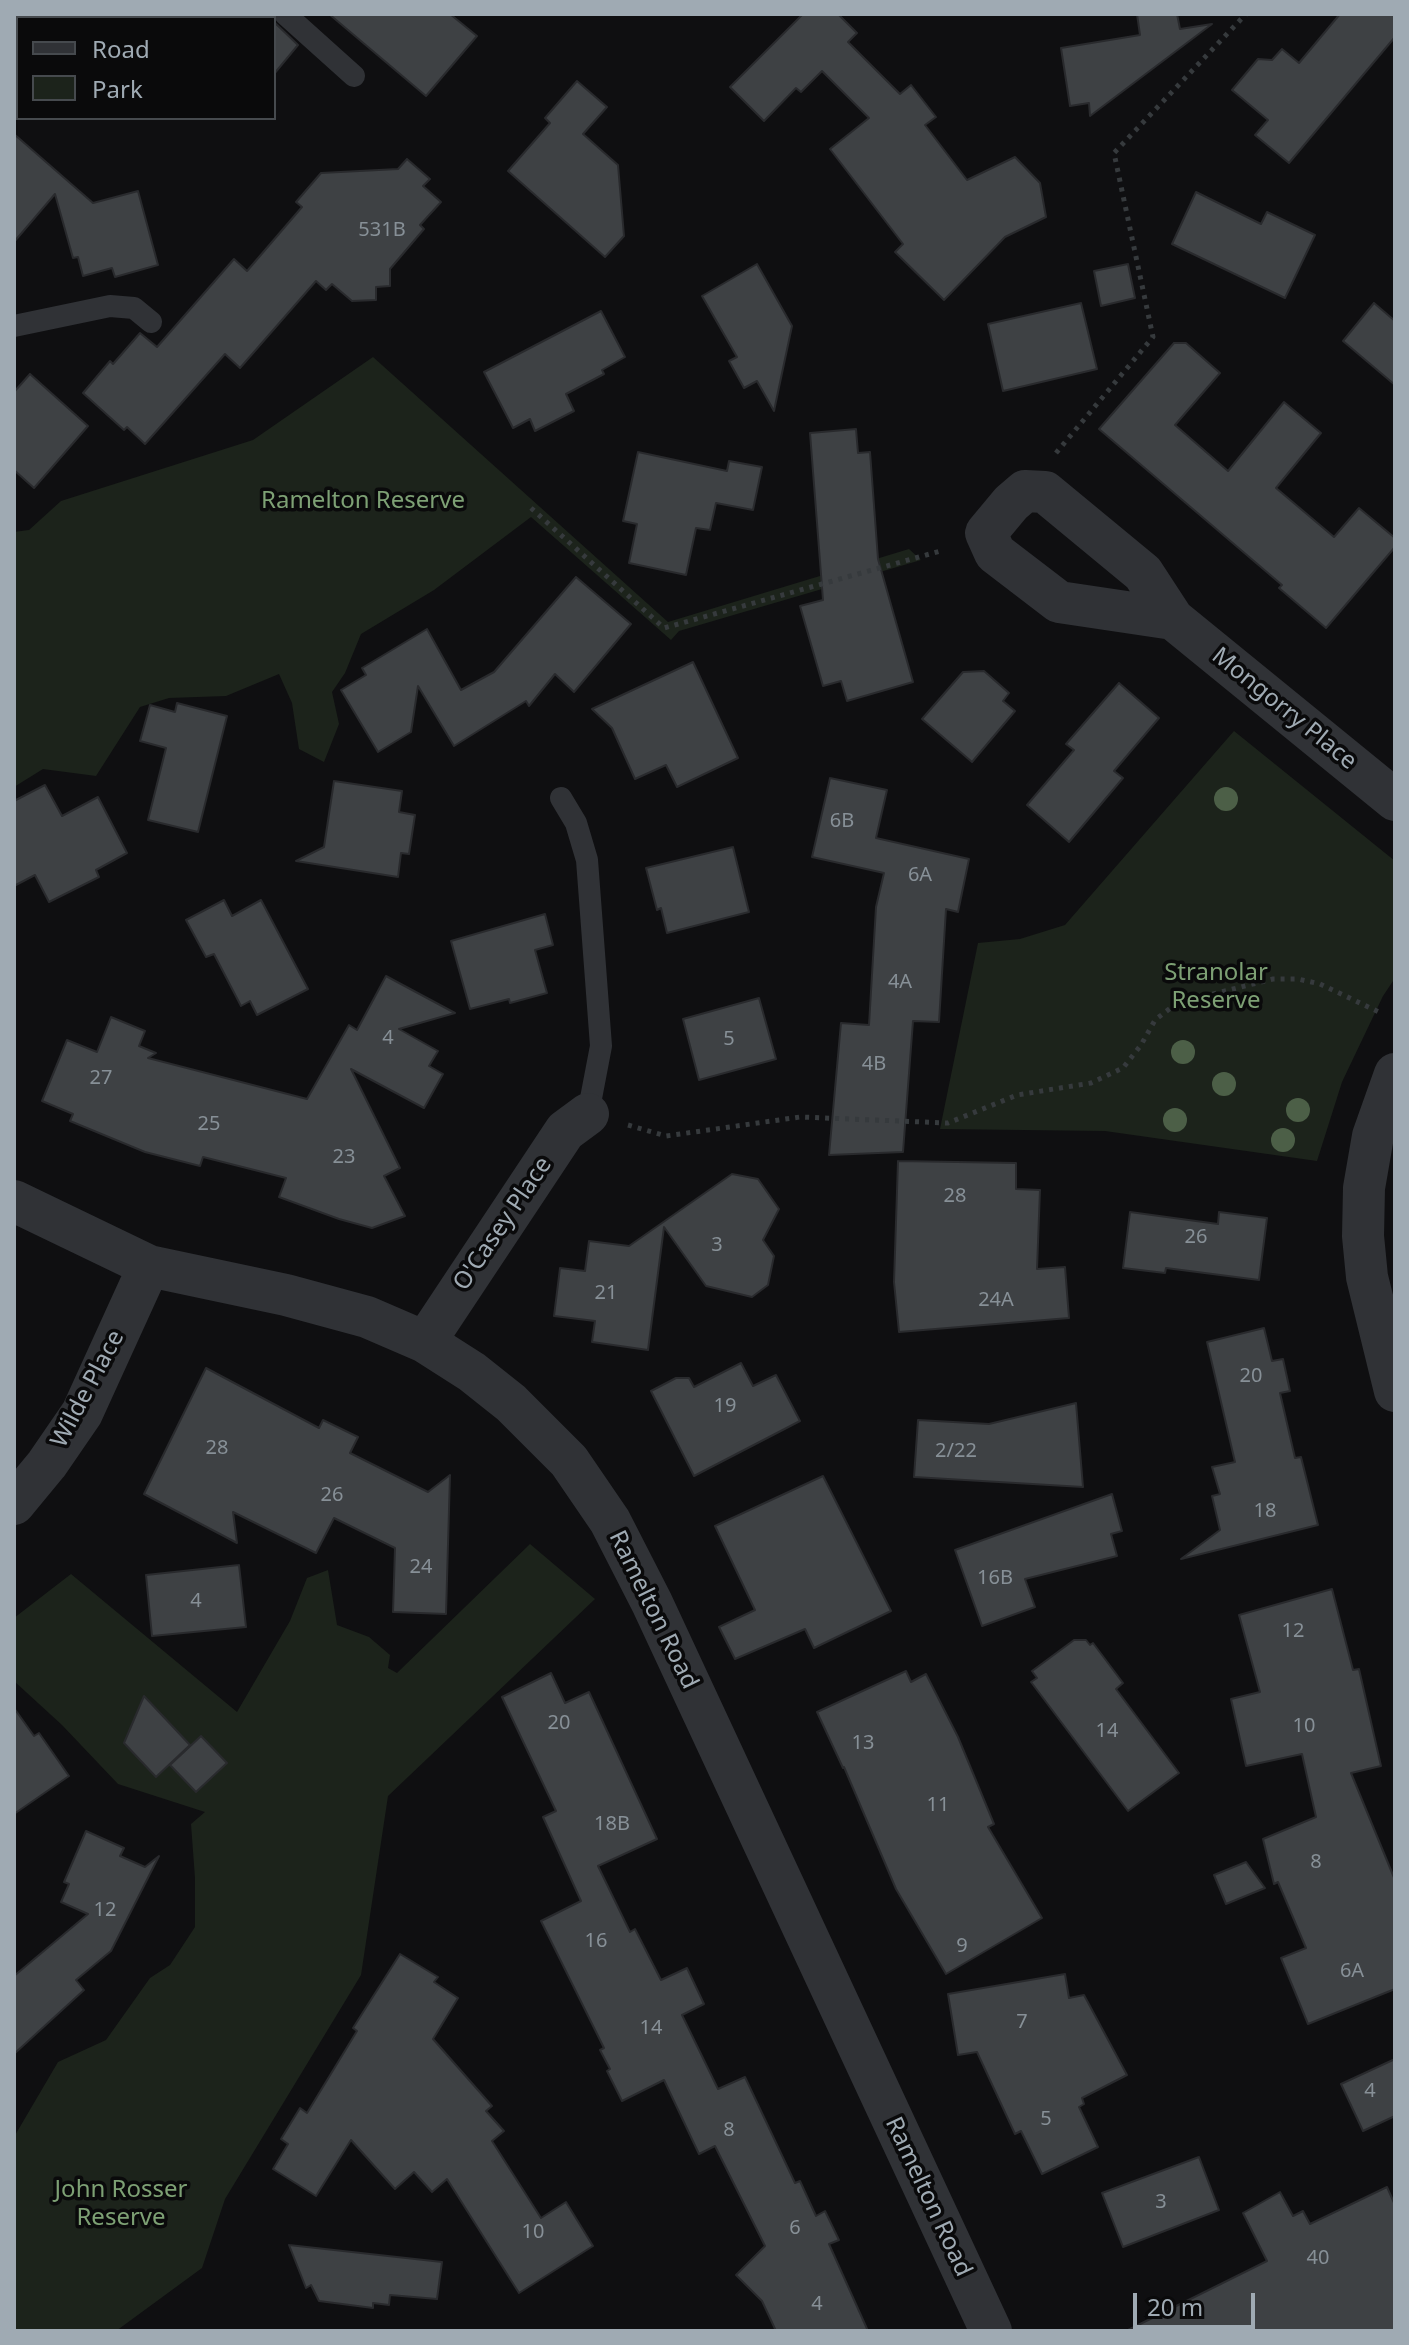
<!DOCTYPE html>
<style>
body{margin:0}
#map{position:relative;width:1409px;height:2345px;overflow:hidden;background:#0f0f11;font-family:"Noto Sans",sans-serif}
canvas{display:block}
.frame{position:absolute;inset:0;border:16px solid #9faab3;pointer-events:none}
.legend{position:absolute;left:16px;top:16px;width:260px;height:104px;box-sizing:border-box;background:#0a0a0b;border:2px solid #464a4e;margin:0;padding:10px 14px;list-style:none;font-size:24px;color:#9faab3}
.legend li{display:flex;align-items:center;gap:16px;height:40px}
.legend b{width:40px;border:2px solid #464a4e}
.scale{position:absolute;left:1133px;top:2293px;width:122px;height:36px;box-sizing:border-box;border:4px solid #9faab3;border-top:0;padding-left:10px;font-size:24px;line-height:28px;white-space:nowrap;color:#9faab3;-webkit-text-stroke:6px #0a0a0b;paint-order:stroke}
</style>
<div id="map">
<canvas width="1409" height="2345"></canvas>
<div class="frame"></div>
<ul class="legend">
<li><b style="height:10px;background:#303236"></b>Road</li>
<li><b style="height:22px;background:#1c231b"></b>Park</li>
</ul>
<div class="scale">20 m</div>
</div>
<script>
const context = document.querySelector('canvas').getContext('2d');
context.lineJoin = 'round';
function paint(path, color) {
  context.fillStyle = color;
  context.fill(path, 'evenodd');
}
function shape(rows) {
  const path = new Path2D();
  for (const r of rows) {
    path.moveTo(r[0], r[1]);
    for (let i = 2; i < r.length; i += 2) path.lineTo(r[i], r[i + 1]);
  }
  return path;
}
function trace(path, color, width, dash) {
  context.strokeStyle = color;
  context.lineWidth = width;
  context.lineCap = dash ? 'butt' : 'round';
  context.setLineDash(dash || []);
  context.stroke(path);
}
function label(font, color, halo, rows, align = 'center') {
  context.font = font + ' "Noto Sans",sans-serif';
  context.lineWidth = 7;
  context.setLineDash([]);
  context.textBaseline = 'middle';
  context.strokeStyle = halo;
  context.fillStyle = color;
  for (const [text, x, y, turn = 0] of rows) {
    context.save();
    context.translate(x, y);
    context.rotate((+turn || 0) * Math.PI / 180);
    context.textAlign = isNaN(turn) ? turn : align;
    if (halo) context.strokeText(text, 0, 0);
    context.fillText(text, 0, 0);
    context.restore();
  }
}
const green = shape([
 [373,357,668,622,909,549,921,560,679,631,671,640,531,517,434,590,361,634,345,673,332,692,339,724,324,762,299,749,292,703,279,674,226,696,169,698,140,707,96,776,43,769,14,787,14,532,29,530,61,501,253,440],
 [1234,731,1395,861,1395,978,1383,996,1342,1082,1317,1161,1105,1131,940,1129,978,943,1020,939,1065,925],
 [530,1544,595,1599,388,1796,361,1975,225,2199,202,2268,116,2331,14,2331,14,2137,58,2062,106,2040,150,1978,170,1965,195,1927,195,1878,191,1824,205,1812,118,1784,62,1725,14,1681,14,1618,71,1574,237,1712,290,1621,307,1578,328,1570,337,1625,369,1637,390,1655,388,1668,397,1673]
]);
const building = shape([
 [329,14,450,14,477,36,426,96,329,14],
 [803,14,838,14,857,33,848,42,900,94,911,85,936,117,925,125,967,180,1015,157,1040,183,1046,217,1005,237,944,300,895,252,903,244,830,149,869,118,822,71,801,92,796,88,764,121,730,87,803,14],
 [1137,14,1177,14,1180,29,1212,24,1090,116,1089,103,1070,106,1061,48,1140,35,1137,14],
 [1340,14,1395,14,1395,37,1289,163,1255,135,1268,120,1232,90,1258,59,1272,60,1282,49,1299,63,1340,14],
 [274,22,298,45,274,74,274,22],
 [577,81,607,107,583,134,618,165,624,236,605,257,508,171,550,123,545,118,577,81],
 [14,134,93,203,138,191,158,265,115,277,112,268,83,276,78,257,73,258,55,194,14,242,14,134],
 [407,159,430,179,423,186,441,202,420,225,424,229,390,269,390,286,376,287,376,300,352,301,332,284,326,290,316,281,240,368,225,354,145,444,127,427,124,430,83,393,110,361,113,364,140,333,157,347,234,259,247,271,302,207,296,202,321,173,398,169,407,159],
 [1196,192,1261,224,1267,212,1315,235,1285,298,1172,244,1196,192],
 [757,264,792,326,774,411,757,381,744,388,729,361,737,357,702,296,757,264],
 [1128,264,1135,298,1101,306,1094,271,1128,264],
 [1081,303,1097,369,1003,391,988,324,1081,303],
 [1374,303,1395,321,1395,385,1343,341,1374,303],
 [601,311,625,357,602,370,604,374,566,394,574,411,535,431,530,419,513,428,484,372,601,311],
 [1174,343,1186,343,1220,373,1175,425,1228,471,1284,402,1321,433,1276,488,1334,537,1359,508,1395,538,1395,547,1326,628,1279,588,1282,585,1099,429,1174,343],
 [30,374,88,426,34,488,14,470,14,392,30,374],
 [856,429,858,453,870,452,878,559,913,682,847,701,841,681,823,686,800,606,823,600,810,433,856,429],
 [638,452,727,471,729,461,762,467,753,510,716,503,710,530,696,528,686,575,629,563,637,524,623,521,638,452],
 [576,577,631,624,574,692,555,674,529,706,526,701,454,746,418,686,411,732,378,752,341,690,366,675,362,668,427,629,461,690,494,672,576,577],
 [693,662,738,758,677,787,666,765,635,779,612,728,592,709,693,662],
 [984,671,1009,693,1003,701,1015,711,972,762,922,719,963,672,984,671],
 [1119,683,1159,718,1114,771,1123,778,1069,842,1027,805,1074,750,1066,744,1119,683],
 [177,703,227,716,198,832,148,820,166,748,140,741,150,705,175,712,177,703],
 [830,778,887,790,876,838,969,859,958,912,946,909,939,1022,913,1021,903,1152,829,1155,841,1023,869,1025,876,907,884,873,812,857,830,778],
 [334,781,402,791,399,812,415,815,409,854,401,853,398,877,296,861,324,847,334,781],
 [45,785,62,816,98,797,127,853,96,870,99,877,49,902,35,875,14,886,14,801,45,785],
 [733,847,749,912,667,933,661,908,657,910,646,868,733,847],
 [224,900,232,916,261,900,308,989,257,1015,250,1001,241,1006,214,954,206,957,186,920,224,900],
 [545,914,553,945,535,950,547,993,510,1003,509,999,470,1009,451,941,545,914],
 [386,976,455,1013,399,1029,438,1051,429,1066,443,1074,424,1108,351,1069,400,1168,384,1176,405,1216,372,1228,339,1219,279,1197,286,1178,203,1157,200,1166,145,1152,70,1121,73,1114,42,1101,67,1040,97,1052,111,1017,145,1031,139,1046,156,1053,148,1058,307,1099,349,1025,357,1030,386,976],
 [759,998,776,1059,699,1080,683,1019,759,998],
 [898,1161,1016,1163,1016,1189,1040,1190,1037,1269,1065,1267,1069,1318,899,1332,894,1282,898,1161],
 [732,1174,758,1179,779,1209,763,1240,774,1256,768,1285,752,1297,706,1286,664,1227,648,1350,592,1342,595,1321,554,1316,560,1268,585,1271,589,1241,629,1246,732,1174],
 [1130,1212,1218,1224,1219,1212,1267,1218,1259,1280,1166,1268,1165,1273,1123,1268,1130,1212],
 [1264,1328,1272,1361,1283,1359,1290,1391,1280,1393,1295,1458,1301,1457,1318,1525,1181,1559,1220,1530,1212,1496,1220,1494,1212,1467,1235,1462,1207,1342,1264,1328],
 [741,1363,753,1386,776,1375,800,1421,694,1476,651,1391,676,1378,689,1378,694,1387,741,1363],
 [206,1368,319,1428,323,1420,358,1437,350,1453,428,1492,450,1475,446,1614,393,1612,395,1548,334,1518,316,1553,233,1512,237,1543,144,1494,206,1368],
 [1076,1403,1083,1487,914,1477,918,1420,989,1424,1076,1403],
 [823,1476,891,1611,814,1648,805,1629,735,1659,719,1627,755,1610,715,1526,823,1476],
 [1112,1494,1122,1531,1111,1534,1117,1556,1025,1579,1035,1607,982,1626,955,1550,1112,1494],
 [239,1565,246,1627,152,1636,146,1575,239,1565],
 [1332,1589,1353,1670,1359,1669,1381,1766,1351,1773,1395,1880,1395,1989,1308,2024,1281,1958,1306,1948,1278,1882,1274,1884,1263,1839,1316,1817,1302,1754,1246,1766,1231,1699,1260,1692,1239,1615,1332,1589],
 [1074,1640,1086,1640,1090,1645,1093,1643,1123,1683,1116,1689,1179,1773,1128,1811,1031,1682,1037,1678,1032,1671,1074,1640],
 [906,1671,911,1682,926,1674,958,1737,994,1824,988,1827,1042,1918,946,1974,896,1889,844,1767,843,1768,817,1712,906,1671],
 [551,1673,565,1703,589,1692,657,1839,598,1866,630,1932,635,1929,661,1980,687,1968,704,2004,682,2015,718,2089,745,2077,795,2183,800,2181,816,2216,825,2211,839,2240,829,2244,868,2331,776,2331,762,2301,736,2275,765,2246,715,2146,699,2154,664,2080,622,2101,607,2071,610,2069,600,2050,604,2048,541,1921,581,1901,543,1817,556,1811,502,1697,551,1673],
 [144,1696,190,1745,156,1777,124,1743,144,1696],
 [14,1708,34,1736,39,1733,69,1776,14,1814,14,1708],
 [201,1736,227,1763,196,1792,170,1765,201,1736],
 [86,1831,124,1848,120,1856,145,1867,159,1856,111,1951,76,1980,84,1990,14,2054,14,1976,88,1914,61,1902,69,1884,64,1882,86,1831],
 [1246,1862,1265,1888,1226,1904,1214,1875,1246,1862],
 [400,1954,438,1977,434,1982,458,1998,433,2039,492,2106,486,2111,504,2131,492,2141,541,2218,566,2202,593,2246,519,2293,447,2179,432,2192,414,2172,395,2189,351,2140,316,2196,273,2169,288,2144,281,2139,300,2108,307,2113,357,2031,353,2028,400,1954],
 [1065,1974,1069,1998,1084,1995,1127,2075,1082,2098,1084,2104,1079,2107,1098,2147,1042,2174,1021,2131,1015,2134,977,2052,958,2055,948,1994,1065,1974],
 [1395,2059,1395,2116,1363,2131,1341,2084,1395,2059],
 [1199,2157,1219,2210,1123,2247,1102,2193,1199,2157],
 [1387,2187,1395,2205,1395,2331,1126,2331,1267,2261,1243,2213,1280,2192,1293,2216,1303,2211,1310,2224,1387,2187],
 [289,2245,442,2262,437,2299,390,2295,389,2305,373,2303,373,2308,319,2301,311,2285,306,2288,289,2245]
]);
const path = shape([
 [1056,453,1153,337,1114,153,1246,14],
 [531,508,664,628,944,550],
 [628,1125,666,1136,800,1117,948,1123,1017,1095,1091,1083,1123,1068,1141,1045,1155,1020,1177,1003,1273,979,1298,979,1320,984,1379,1012]
]);
const service = shape([
 [285,14,354,76],
 [14,326,110,306,134,308,151,322],
 [561,798,576,823,587,860,601,1046,588,1114]
]);
const minor = shape([
 [1173,619,1059,602,995,553,986,533,1011,503,1025,491,1045,492,1143,573,1173,619,1395,800],
 [1395,1074,1373,1136,1364,1188,1363,1236,1367,1277,1395,1391],
 [14,1201,149,1266,286,1295,367,1317,425,1342,472,1372,511,1403,569,1461,610,1521,652,1603,991,2331],
 [425,1342,565,1131,588,1114],
 [14,1504,47,1464,82,1413,149,1266]
]);
const trees = [
 [1226,799],
 [1183,1052],
 [1224,1084],
 [1298,1110],
 [1175,1120],
 [1283,1140]
];
const numberNames = [
 ["531B",382,230],
 ["6B",842,821],
 ["6A",920,875],
 ["4A",900,982],
 ["4",388,1038],
 ["5",729,1039],
 ["4B",874,1064],
 ["27",101,1078],
 ["25",209,1124],
 ["23",344,1157],
 ["28",955,1196],
 ["26",1196,1237],
 ["3",717,1245],
 ["21",606,1293],
 ["24A",996,1300],
 ["20",1251,1376],
 ["19",725,1406],
 ["28",217,1448],
 ["2/22",956,1451],
 ["26",332,1495],
 ["18",1265,1511],
 ["24",421,1567],
 ["16B",995,1578],
 ["4",196,1601],
 ["12",1293,1631],
 ["20",559,1723],
 ["10",1304,1726],
 ["14",1107,1731],
 ["13",863,1743],
 ["11",938,1805],
 ["18B",612,1824],
 ["8",1316,1862],
 ["12",105,1910],
 ["16",596,1941],
 ["9",962,1946],
 ["6A",1352,1971],
 ["7",1022,2022],
 ["14",651,2028],
 ["4",1370,2091],
 ["5",1046,2119],
 ["8",729,2130],
 ["3",1161,2202],
 ["6",795,2228],
 ["10",533,2232],
 ["40",1318,2258],
 ["4",817,2304]
];
const parkNames = [
 ["Ramelton Reserve",363,501],
 ["Stranolar",1216,973],
 ["Reserve",1216,1001],
 ["John Rosser",121,2190],
 ["Reserve",121,2218]
];
const streetNames = [
 ["Mongorry Place",1284,709,39],
 ["O'Casey Place",503,1224,-56],
 ["Wilde Place",88,1389,-62],
 ["Ramelton Road",653,1610,64],
 ["Ramelton Road",928,2197,65]
];
paint(green, '#1c231b');
paint(building, '#3e4144');
trace(building, '#292a2d', 2);
trace(path, '#363a3d', 5, [4, 6]);
trace(service, '#303236', 22);
trace(minor, '#303236', 42);
context.fillStyle = '#4c5f47';
for (const [x, y] of trees) {
  context.beginPath();
  context.arc(x, y, 12, 0, 2 * Math.PI);
  context.fill();
}
label('20px', '#879097', null, numberNames);
label('24px', '#7da074', '#0a0a0b', parkNames);
label('24px', '#9faab3', '#0a0a0b', streetNames);
</script>
